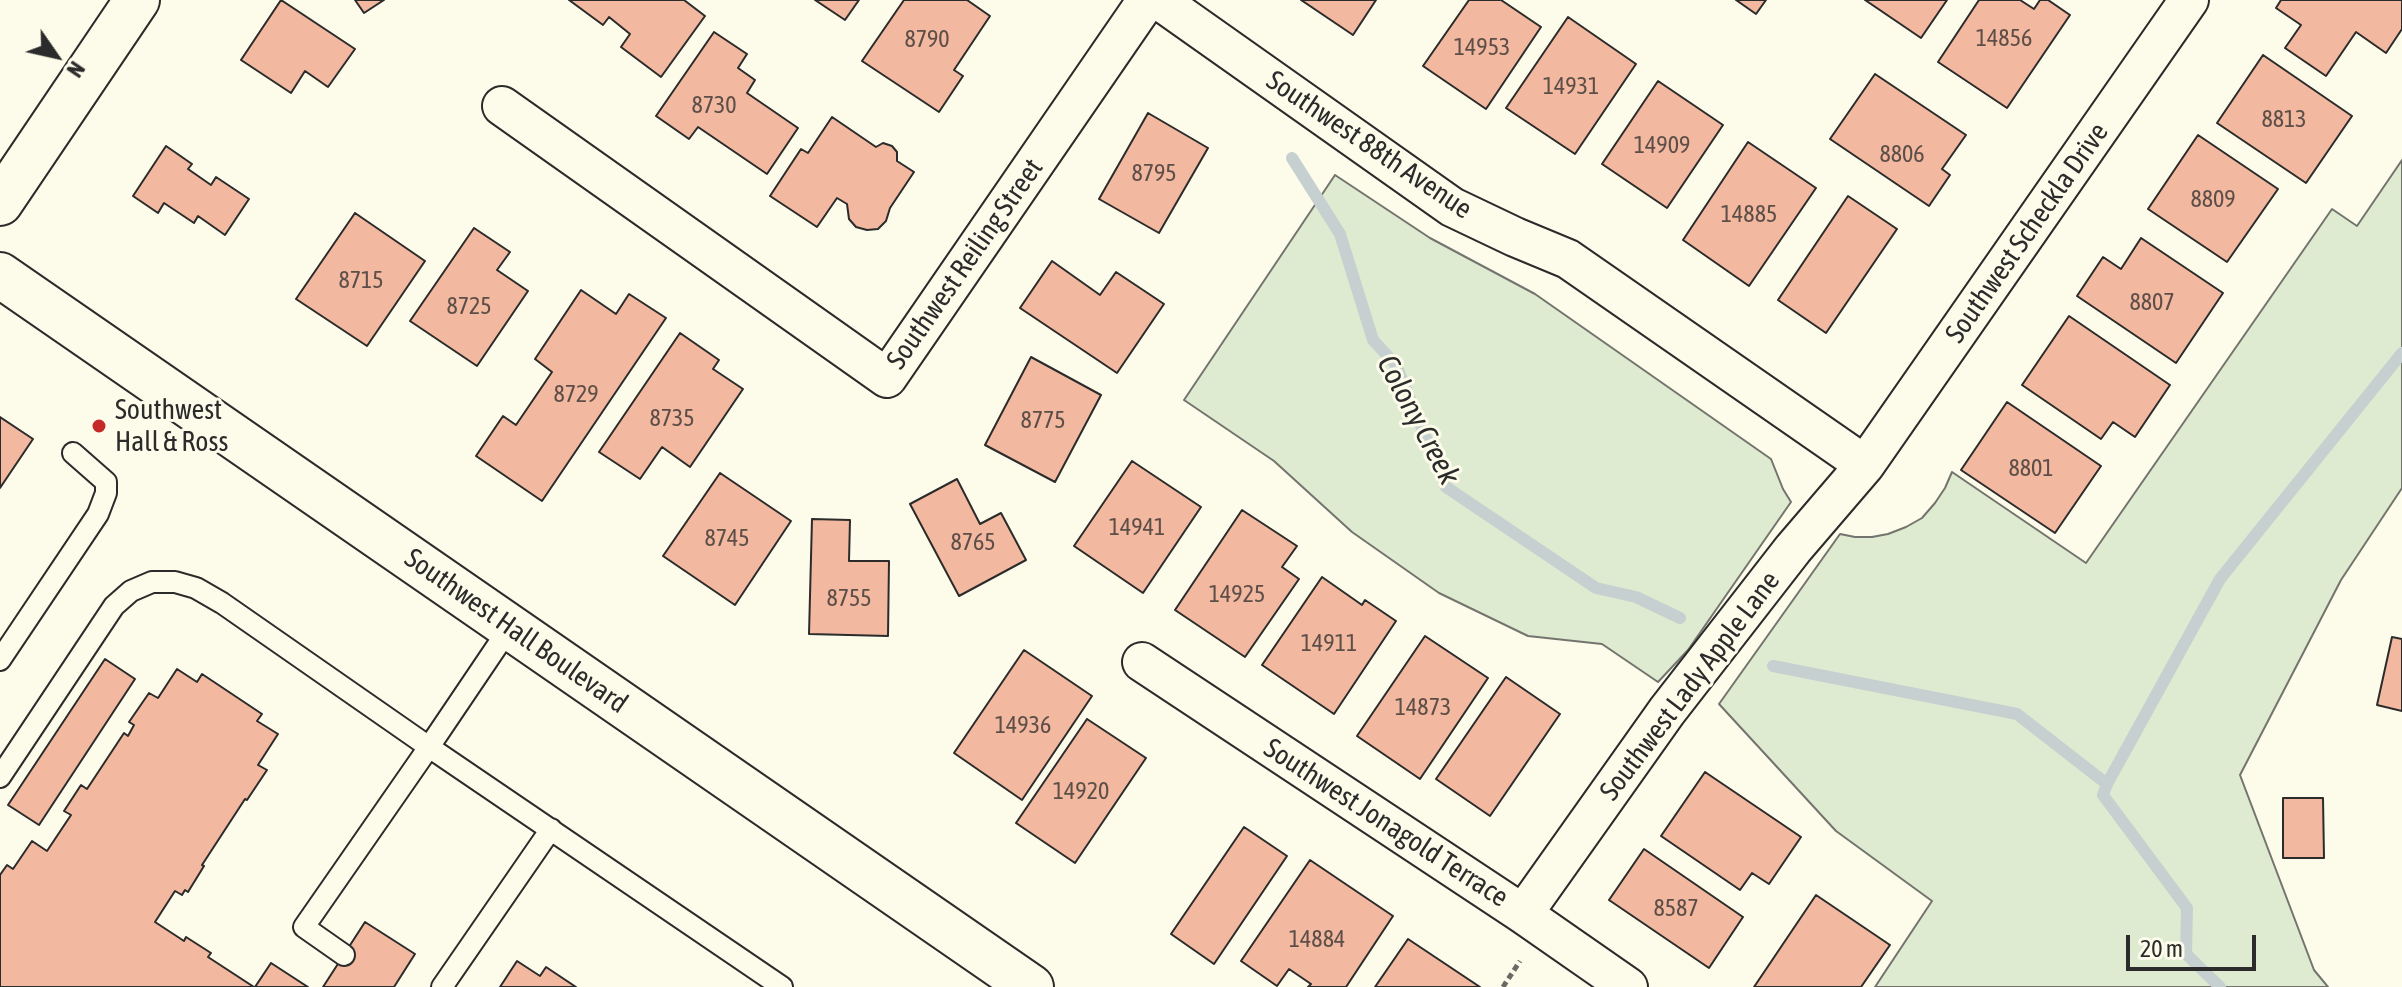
<!DOCTYPE html>
<style>
body{margin:0}
#map{position:relative;width:2402px;height:987px;overflow:hidden;background:#fdfbea;font-family:"Asap Condensed",sans-serif}
canvas{display:block}
.north{position:absolute;left:16px;top:16px;width:80px;height:80px;-webkit-text-stroke:6px #fdfbea;paint-order:stroke;rotate:124deg;font-size:22px;font-weight:700;line-height:32px;text-align:center;color:#2b2b2b}
.north::after{content:'';display:block;margin:auto;width:28px;height:36px;background:#2b2b2b;clip-path:polygon(50% 0,100% 100%,50% 72%,0 100%)}
.scale{position:absolute;left:2126px;top:935px;width:130px;height:36px;box-sizing:border-box;border:4px solid #2b2b2b;border-top:0;padding-left:10px;font-size:24px;line-height:28px;white-space:nowrap;color:#2b2b2b;-webkit-text-stroke:6px #fdfbea;paint-order:stroke}
</style>
<div id="map">
<canvas width="2402" height="987"></canvas>
<div class="north">N</div>
<div class="scale">20 m</div>
</div>
<script>
const context = document.querySelector('canvas').getContext('2d');
context.lineJoin = 'round';
function paint(path, color) {
  context.fillStyle = color;
  context.fill(path, 'evenodd');
}
function shape(rows) {
  const path = new Path2D();
  for (const r of rows) {
    path.moveTo(r[0], r[1]);
    for (let i = 2; i < r.length; i += 2) path.lineTo(r[i], r[i + 1]);
  }
  return path;
}
function trace(path, color, width, dash) {
  context.strokeStyle = color;
  context.lineWidth = width;
  context.lineCap = dash ? 'butt' : 'round';
  context.setLineDash(dash || []);
  context.stroke(path);
}
function label(font, color, halo, rows, align = 'center') {
  context.font = font + ' "Asap Condensed",sans-serif';
  context.lineWidth = 6;
  context.setLineDash([]);
  context.textBaseline = 'middle';
  context.strokeStyle = halo;
  context.fillStyle = color;
  for (const [text, x, y, turn = 0] of rows) {
    context.save();
    context.translate(x, y);
    context.rotate((+turn || 0) * Math.PI / 180);
    context.textAlign = isNaN(turn) ? turn : align;
    if (halo) context.strokeText(text, 0, 0);
    context.fillText(text, 0, 0);
    context.restore();
  }
}
const green = shape([
 [2402,160,2402,488,2341,580,2240,775,2314,970,2328,987,1875,987,1932,901,1836,831,1719,704,1840,534,1855,537,1872,537,1888,534,1906,527,1922,518,1935,503,1945,488,1952,472,2086,563,2332,209,2357,226,2402,160],
 [1335,175,1430,238,1535,294,1771,459,1783,489,1791,502,1688,650,1658,682,1602,644,1528,636,1439,593,1352,532,1274,461,1184,400,1335,175]
]);
const stream = shape([
 [1292,158,1340,234,1373,340,1396,365,1446,487,1596,588,1636,597,1680,618],
 [1773,666,2017,714,2107,784,2103,795,2187,908,2186,954,2220,987],
 [2107,784,2220,579,2402,353]
]);
const building = shape([
 [281,0,355,49,328,87,305,71,291,93,241,60,281,0],
 [355,0,384,0,364,13,355,0],
 [569,0,684,0,705,16,661,77,621,47,630,34,609,17,603,25,569,0],
 [815,0,859,0,845,20,815,0],
 [904,0,967,0,990,16,954,70,963,76,939,112,862,61,904,0],
 [1301,0,1376,0,1353,35,1301,0],
 [1469,0,1501,0,1541,27,1486,109,1423,66,1469,0],
 [1736,0,1766,0,1756,14,1736,0],
 [1865,0,1947,0,1921,38,1865,0],
 [1979,0,2020,0,2034,9,2040,0,2048,0,2070,15,2007,108,1938,62,1979,0],
 [2281,0,2402,0,2402,29,2386,53,2356,32,2326,76,2285,48,2301,25,2276,8,2281,0],
 [1568,17,1636,64,1575,154,1506,108,1568,17],
 [714,32,747,54,738,68,755,80,747,93,798,128,767,174,698,127,689,139,656,116,714,32],
 [2263,55,2352,116,2306,183,2217,123,2263,55],
 [1875,74,1966,135,1942,169,1950,175,1929,206,1830,139,1875,74],
 [1658,81,1723,125,1667,208,1602,164,1658,81],
 [1148,113,1208,148,1159,233,1099,199,1148,113],
 [832,117,876,147,883,143,892,146,897,152,897,161,914,172,890,208,886,221,878,229,867,230,856,227,849,219,847,204,837,198,817,227,770,196,801,149,808,153,832,117],
 [2198,135,2278,189,2227,262,2148,209,2198,135],
 [1748,142,1816,188,1749,286,1683,240,1748,142],
 [166,146,192,164,188,169,211,185,216,177,249,199,225,235,198,216,194,223,164,203,158,213,133,196,166,146],
 [1848,196,1897,229,1826,333,1778,300,1848,196],
 [355,213,425,261,367,346,296,299,355,213],
 [474,228,510,252,497,270,528,291,477,366,410,321,474,228],
 [2141,238,2223,293,2176,363,2077,296,2103,257,2121,269,2141,238],
 [1052,261,1100,295,1116,272,1164,304,1117,373,1020,308,1052,261],
 [581,290,616,314,629,294,666,318,542,501,476,456,503,416,516,425,552,372,535,359,581,290],
 [2069,316,2170,385,2135,437,2113,422,2101,439,2022,385,2069,316],
 [680,333,719,360,713,369,743,389,690,467,662,447,640,479,599,452,680,333],
 [1031,357,1101,395,1055,482,985,445,1031,357],
 [2007,402,2101,466,2055,533,1961,470,2007,402],
 [0,417,33,439,0,488,0,417],
 [1132,461,1201,507,1143,593,1074,546,1132,461],
 [720,473,791,521,735,605,663,556,720,473],
 [957,479,980,524,1001,513,1026,560,959,596,910,504,957,479],
 [1242,510,1297,546,1282,567,1299,579,1245,657,1175,610,1242,510],
 [812,519,850,520,849,561,889,561,888,636,809,634,812,519],
 [1322,577,1362,605,1365,600,1396,621,1334,714,1262,665,1322,577],
 [1425,636,1488,678,1420,779,1357,736,1425,636],
 [2392,637,2402,639,2402,711,2377,705,2392,637],
 [1024,650,1092,696,1022,800,954,753,1024,650],
 [105,659,135,679,39,825,8,805,105,659],
 [177,669,197,682,202,674,262,714,257,721,278,734,258,765,267,770,247,800,245,799,202,865,204,866,188,892,185,890,182,895,175,891,155,922,184,941,186,937,211,953,208,957,254,987,0,987,0,875,7,865,13,869,32,841,47,851,71,815,64,811,81,785,87,789,124,733,128,736,134,725,129,722,149,693,158,698,177,669],
 [1506,677,1560,714,1490,816,1436,779,1506,677],
 [1087,719,1146,758,1075,863,1016,823,1087,719],
 [1705,772,1801,837,1769,884,1752,873,1740,890,1661,836,1705,772],
 [2283,798,2323,798,2324,858,2283,858,2283,798],
 [1244,827,1287,856,1214,964,1171,934,1244,827],
 [1644,849,1743,917,1709,968,1609,900,1644,849],
 [1310,860,1393,916,1346,987,1308,987,1311,984,1289,969,1277,986,1241,961,1310,860],
 [1816,895,1890,945,1861,987,1754,987,1816,895],
 [365,922,415,954,394,987,323,987,365,922],
 [1408,939,1480,987,1375,987,1408,939],
 [517,961,540,976,546,967,576,987,500,987,517,961],
 [271,963,308,987,255,987,271,963]
]);
const path = shape([
 [1503,987,1520,961]
]);
const lane = shape([
 [510,627,429,747,782,987],
 [0,660,98,514,106,493,106,482,73,453],
 [0,777,114,606,131,591,152,582,175,582,196,588,222,603,429,747,304,927,344,955],
 [442,987,551,829]
]);
const street = shape([
 [1159,0,1452,207,1515,237,1568,259,1865,465],
 [502,106,887,378,1147,0],
 [1142,662,1523,914,1628,987],
 [1523,914,1667,711,1793,549,1865,465,2189,0]
]);
const secondary = shape([
 [0,203,137,0],
 [0,275,1031,987]
]);
const markers = [
 [99,426,8,"#c62828"]
];
const numberNames = [
 ["14856",2004,38],
 ["8790",927,39],
 ["14953",1482,47],
 ["14931",1571,86],
 ["8730",714,105],
 ["8813",2284,119],
 ["14909",1662,145],
 ["8806",1902,154],
 ["8795",1154,173],
 ["8809",2213,199],
 ["14885",1749,214],
 ["8715",361,280],
 ["8807",2152,302],
 ["8725",469,306],
 ["8729",576,394],
 ["8735",672,418],
 ["8775",1043,420],
 ["8801",2031,468],
 ["14941",1137,527],
 ["8745",727,538],
 ["8765",973,542],
 ["14925",1237,594],
 ["8755",849,598],
 ["14911",1329,643],
 ["14873",1423,707],
 ["14936",1023,725],
 ["14920",1081,791],
 ["8587",1676,908],
 ["14884",1317,939]
];
const streetNames = [
 ["Southwest 88th Avenue",1369,145,34],
 ["Southwest Scheckla Drive",2027,233,-55],
 ["Southwest Reiling Street",965,264,-55],
 ["Southwest Hall Boulevard",516,631,35],
 ["Southwest Lady Apple Lane",1690,686,-53],
 ["Southwest Jonagold Terrace",1386,823,33]
];
const poiNames = [
 ["Southwest",115,410],
 ["Hall & Ross",115,442]
];
const waterNames = [
 ["Colony Creek",1418,420,62]
];
paint(green, '#deebd1');
trace(green, '#74746e', 2);
trace(stream, '#c7d0d0', 12);
paint(building, '#f2b8a0');
trace(building, '#2b2b2b', 2);
trace(lane, '#2b2b2b', 24);
trace(street, '#2b2b2b', 42);
trace(secondary, '#2b2b2b', 48);
trace(path, '#6a6964', 5, [6, 4]);
trace(lane, '#fdfbea', 20);
trace(street, '#fdfbea', 38);
trace(secondary, '#fdfbea', 44);
for (const [x, y, r, color] of markers) {
  const dot = new Path2D();
  dot.arc(x, y, r, 0, 2 * Math.PI);
  context.fillStyle = color;
  context.fill(dot);
  trace(dot, '#fdfbea', 3);
}
label('24px', '#5d4e48', null, numberNames);
label('28px', '#2b2b2b', '#fdfbea', streetNames);
label('28px', '#2b2b2b', '#fdfbea', poiNames, 'left');
label('italic 30px', '#2b2b2b', '#fdfbea', waterNames);
</script>
